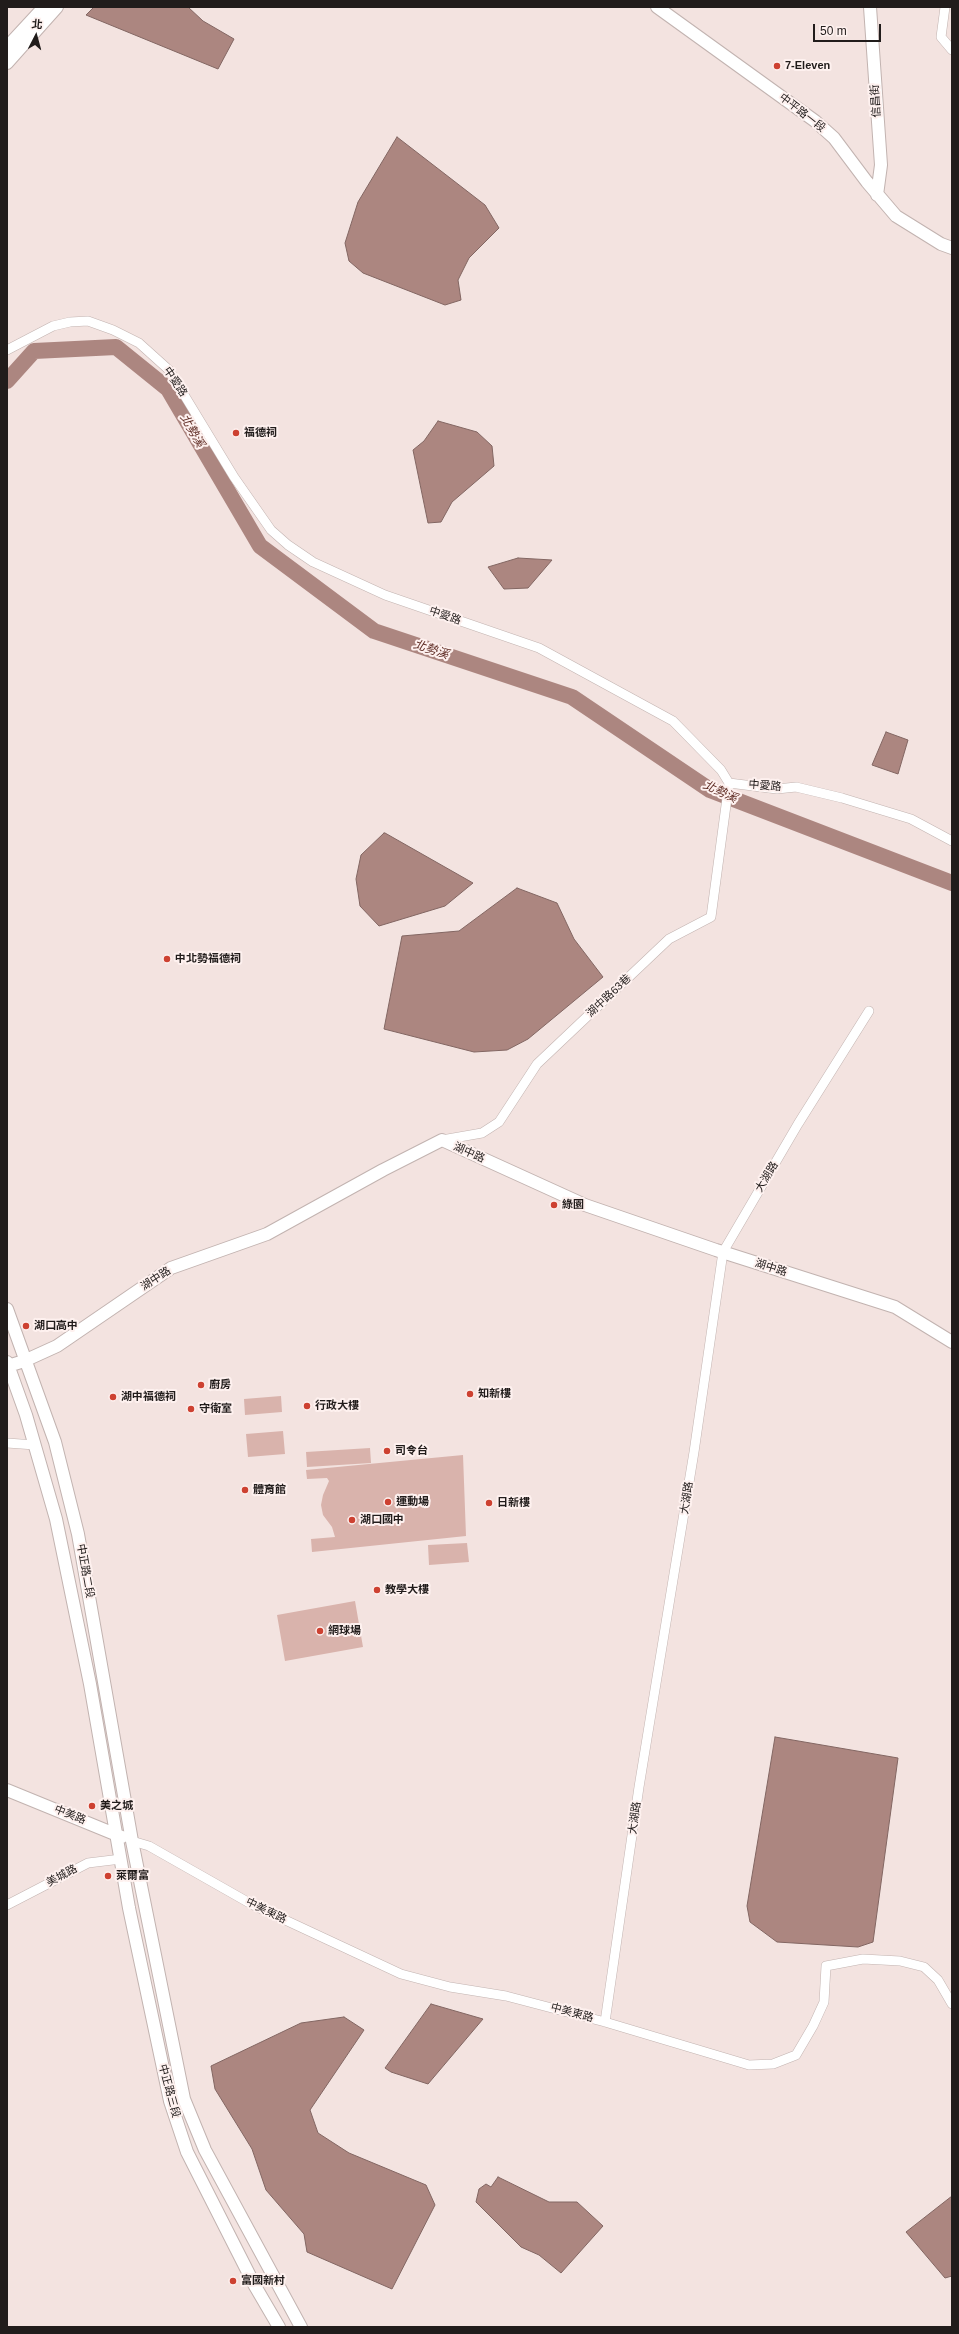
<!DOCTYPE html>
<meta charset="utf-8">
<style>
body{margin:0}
#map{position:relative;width:959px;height:2334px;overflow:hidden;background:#f3e3e0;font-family:Helvetica,"Noto Sans TC",sans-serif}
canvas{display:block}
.frame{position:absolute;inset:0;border:8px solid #211c1b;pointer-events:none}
.north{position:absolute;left:16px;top:16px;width:40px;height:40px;-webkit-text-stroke:3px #fef1ef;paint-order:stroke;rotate:6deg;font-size:11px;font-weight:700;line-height:16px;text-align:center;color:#211c1b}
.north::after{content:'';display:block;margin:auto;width:14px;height:18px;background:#211c1b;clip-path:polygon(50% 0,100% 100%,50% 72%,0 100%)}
.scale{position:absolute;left:813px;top:24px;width:68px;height:18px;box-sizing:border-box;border:2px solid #211c1b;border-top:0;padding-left:5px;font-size:12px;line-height:14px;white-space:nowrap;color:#211c1b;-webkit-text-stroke:3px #fef1ef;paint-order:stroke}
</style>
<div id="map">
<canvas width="959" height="2334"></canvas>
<div class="frame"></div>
<div class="north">北</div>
<div class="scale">50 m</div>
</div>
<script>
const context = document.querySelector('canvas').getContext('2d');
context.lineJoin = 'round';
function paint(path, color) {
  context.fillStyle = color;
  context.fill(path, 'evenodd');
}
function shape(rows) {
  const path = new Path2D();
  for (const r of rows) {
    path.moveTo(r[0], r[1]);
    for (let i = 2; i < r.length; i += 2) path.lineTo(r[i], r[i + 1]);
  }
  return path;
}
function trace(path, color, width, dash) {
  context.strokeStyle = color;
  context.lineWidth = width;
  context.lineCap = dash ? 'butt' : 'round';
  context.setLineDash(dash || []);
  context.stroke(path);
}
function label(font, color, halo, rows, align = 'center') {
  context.font = font + ' Helvetica,"Noto Sans TC",sans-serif';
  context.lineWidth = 4;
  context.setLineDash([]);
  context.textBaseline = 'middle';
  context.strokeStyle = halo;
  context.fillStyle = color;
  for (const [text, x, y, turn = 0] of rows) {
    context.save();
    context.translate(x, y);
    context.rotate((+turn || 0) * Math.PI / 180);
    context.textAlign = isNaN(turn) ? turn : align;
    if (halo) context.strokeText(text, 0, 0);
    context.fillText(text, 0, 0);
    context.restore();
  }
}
const green = shape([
 [281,1396,282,1412,245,1415,244,1399],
 [283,1431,285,1454,248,1457,246,1434],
 [370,1448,371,1463,307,1467,306,1452],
 [463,1455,466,1536,312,1552,311,1539,335,1537,332,1527,323,1515,321,1505,323,1495,329,1481,327,1478,307,1479,306,1470],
 [467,1543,469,1562,429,1565,428,1545],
 [355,1601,363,1647,285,1661,277,1615]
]);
const water = shape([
 [94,7,188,7,203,21,234,39,218,69,86,15,94,7],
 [397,137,485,205,499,228,469,258,458,280,461,300,445,305,363,273,349,261,345,243,358,202,397,137],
 [438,421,477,432,492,446,494,466,452,502,441,522,428,523,413,450,424,441,438,421],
 [518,558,552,560,528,588,504,589,488,567,518,558],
 [886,732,908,740,898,774,872,765,886,732],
 [384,833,385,833,473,883,445,906,379,926,360,906,356,879,361,855,384,833],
 [517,888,557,903,574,939,603,977,528,1039,507,1050,474,1052,384,1029,402,936,459,931,517,888],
 [775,1737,898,1758,873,1942,858,1947,777,1942,750,1922,747,1906,775,1737],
 [431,2004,483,2019,428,2084,391,2072,385,2068,431,2004],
 [344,2017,364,2030,310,2110,318,2133,349,2153,426,2185,435,2205,392,2289,307,2252,304,2234,266,2190,252,2149,215,2089,211,2066,301,2023,344,2017],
 [498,2177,549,2202,577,2202,603,2226,561,2273,539,2255,521,2247,476,2202,479,2189,486,2184,491,2187,498,2177],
 [952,2196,952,2276,945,2278,906,2232,952,2196]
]);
const river = shape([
 [7,381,34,351,116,347,168,389,260,546,374,631,572,697,710,790,952,883]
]);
const street = shape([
 [945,7,941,37,952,50],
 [7,350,53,326,70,322,88,321,113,330,139,343,169,370,234,477,271,530,288,545,313,562,385,595,539,648,673,721,721,770,729,783,777,789,796,787,842,798,911,819,952,841],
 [442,1140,482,1133,499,1122,537,1064,669,939,711,917,729,783],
 [7,1443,35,1445],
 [132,1841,149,1846,253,1905,401,1974,450,1987,506,1996,605,2022,749,2065,773,2064,796,2055,813,2026,824,2002,826,1966,863,1959,900,1961,924,1967,938,1980,952,2004],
 [7,1905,88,1863,121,1859],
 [605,2022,639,1787,694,1452,723,1252,798,1124,869,1011]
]);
const secondary = shape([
 [657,7,815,121,834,138,867,182,896,216,941,244,952,248],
 [870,7,881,165,877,195],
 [7,47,44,7],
 [7,63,57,7],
 [7,1309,55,1442,78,1534,132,1841,184,2099,205,2150,301,2327],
 [7,1362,26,1415,56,1519,90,1684,129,1908,170,2101,187,2152,255,2286,279,2327],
 [8,1366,24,1361,57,1346,171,1268,267,1234,383,1170,442,1140,585,1205,716,1250,895,1307,952,1342],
 [7,1790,122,1837]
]);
const markers = [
 [777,66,4,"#cd4131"],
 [236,433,4,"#cd4131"],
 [167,959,4,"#cd4131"],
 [554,1205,4,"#cd4131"],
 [26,1326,4,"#cd4131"],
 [201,1385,4,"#cd4131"],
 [470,1394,4,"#cd4131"],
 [113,1397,4,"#cd4131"],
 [307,1406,4,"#cd4131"],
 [191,1409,4,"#cd4131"],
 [387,1451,4,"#cd4131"],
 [245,1490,4,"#cd4131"],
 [388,1502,4,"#cd4131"],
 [489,1503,4,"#cd4131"],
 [352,1520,4,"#cd4131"],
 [377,1590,4,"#cd4131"],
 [320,1631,4,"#cd4131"],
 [92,1806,4,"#cd4131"],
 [108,1876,4,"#cd4131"],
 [233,2281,4,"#cd4131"]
];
const poiNames = [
 ["7-Eleven",785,66],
 ["福德祠",244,433],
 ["中北勢福德祠",175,959],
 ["綠園",562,1205],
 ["湖口高中",34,1326],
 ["廚房",209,1385],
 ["知新樓",478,1394],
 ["湖中福德祠",121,1397],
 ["行政大樓",315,1406],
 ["守衛室",199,1409],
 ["司令台",395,1451],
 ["體育館",253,1490],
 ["運動場",396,1502],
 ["日新樓",497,1503],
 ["湖口國中",360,1520],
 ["教學大樓",385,1590],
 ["網球場",328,1631],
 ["美之城",100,1806],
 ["萊爾富",116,1876],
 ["富國新村",241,2281]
];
const streetNames = [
 ["信昌街",876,101,-94],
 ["中平路一段",802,113,38],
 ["中愛路",175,382,56],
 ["中愛路",445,616,19],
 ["中愛路",765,786,4],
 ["湖中路63巷",609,996,-43],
 ["湖中路",469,1153,24],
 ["大湖路",767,1177,-59],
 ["湖中路",771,1268,18],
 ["湖中路",156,1279,-33],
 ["大湖路",687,1498,-81],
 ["中正路二段",85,1571,80],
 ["中美路",70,1815,22],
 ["大湖路",635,1818,-82],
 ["美城路",62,1876,-28],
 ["中美東路",266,1911,26],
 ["中美東路",572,2013,15],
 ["中正路三段",169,2091,75]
];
const waterNames = [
 ["北勢溪",192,431,60],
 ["北勢溪",431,650,18],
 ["北勢溪",720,792,25]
];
paint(green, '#d9b3ac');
paint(water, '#ac8680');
trace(water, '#826662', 1);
trace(river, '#ac8680', 16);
trace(street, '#c2b3b0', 10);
trace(secondary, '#c2b3b0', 14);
trace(street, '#fff', 9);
trace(secondary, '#fff', 12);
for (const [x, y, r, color] of markers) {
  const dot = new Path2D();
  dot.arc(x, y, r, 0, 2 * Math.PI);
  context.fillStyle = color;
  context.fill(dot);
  trace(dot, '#fef1ef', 1.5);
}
label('bold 11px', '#211c1b', '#fef1ef', poiNames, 'left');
label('11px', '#211c1b', '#fef1ef', streetNames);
label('italic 12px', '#5f2c24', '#fef1ef', waterNames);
</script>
